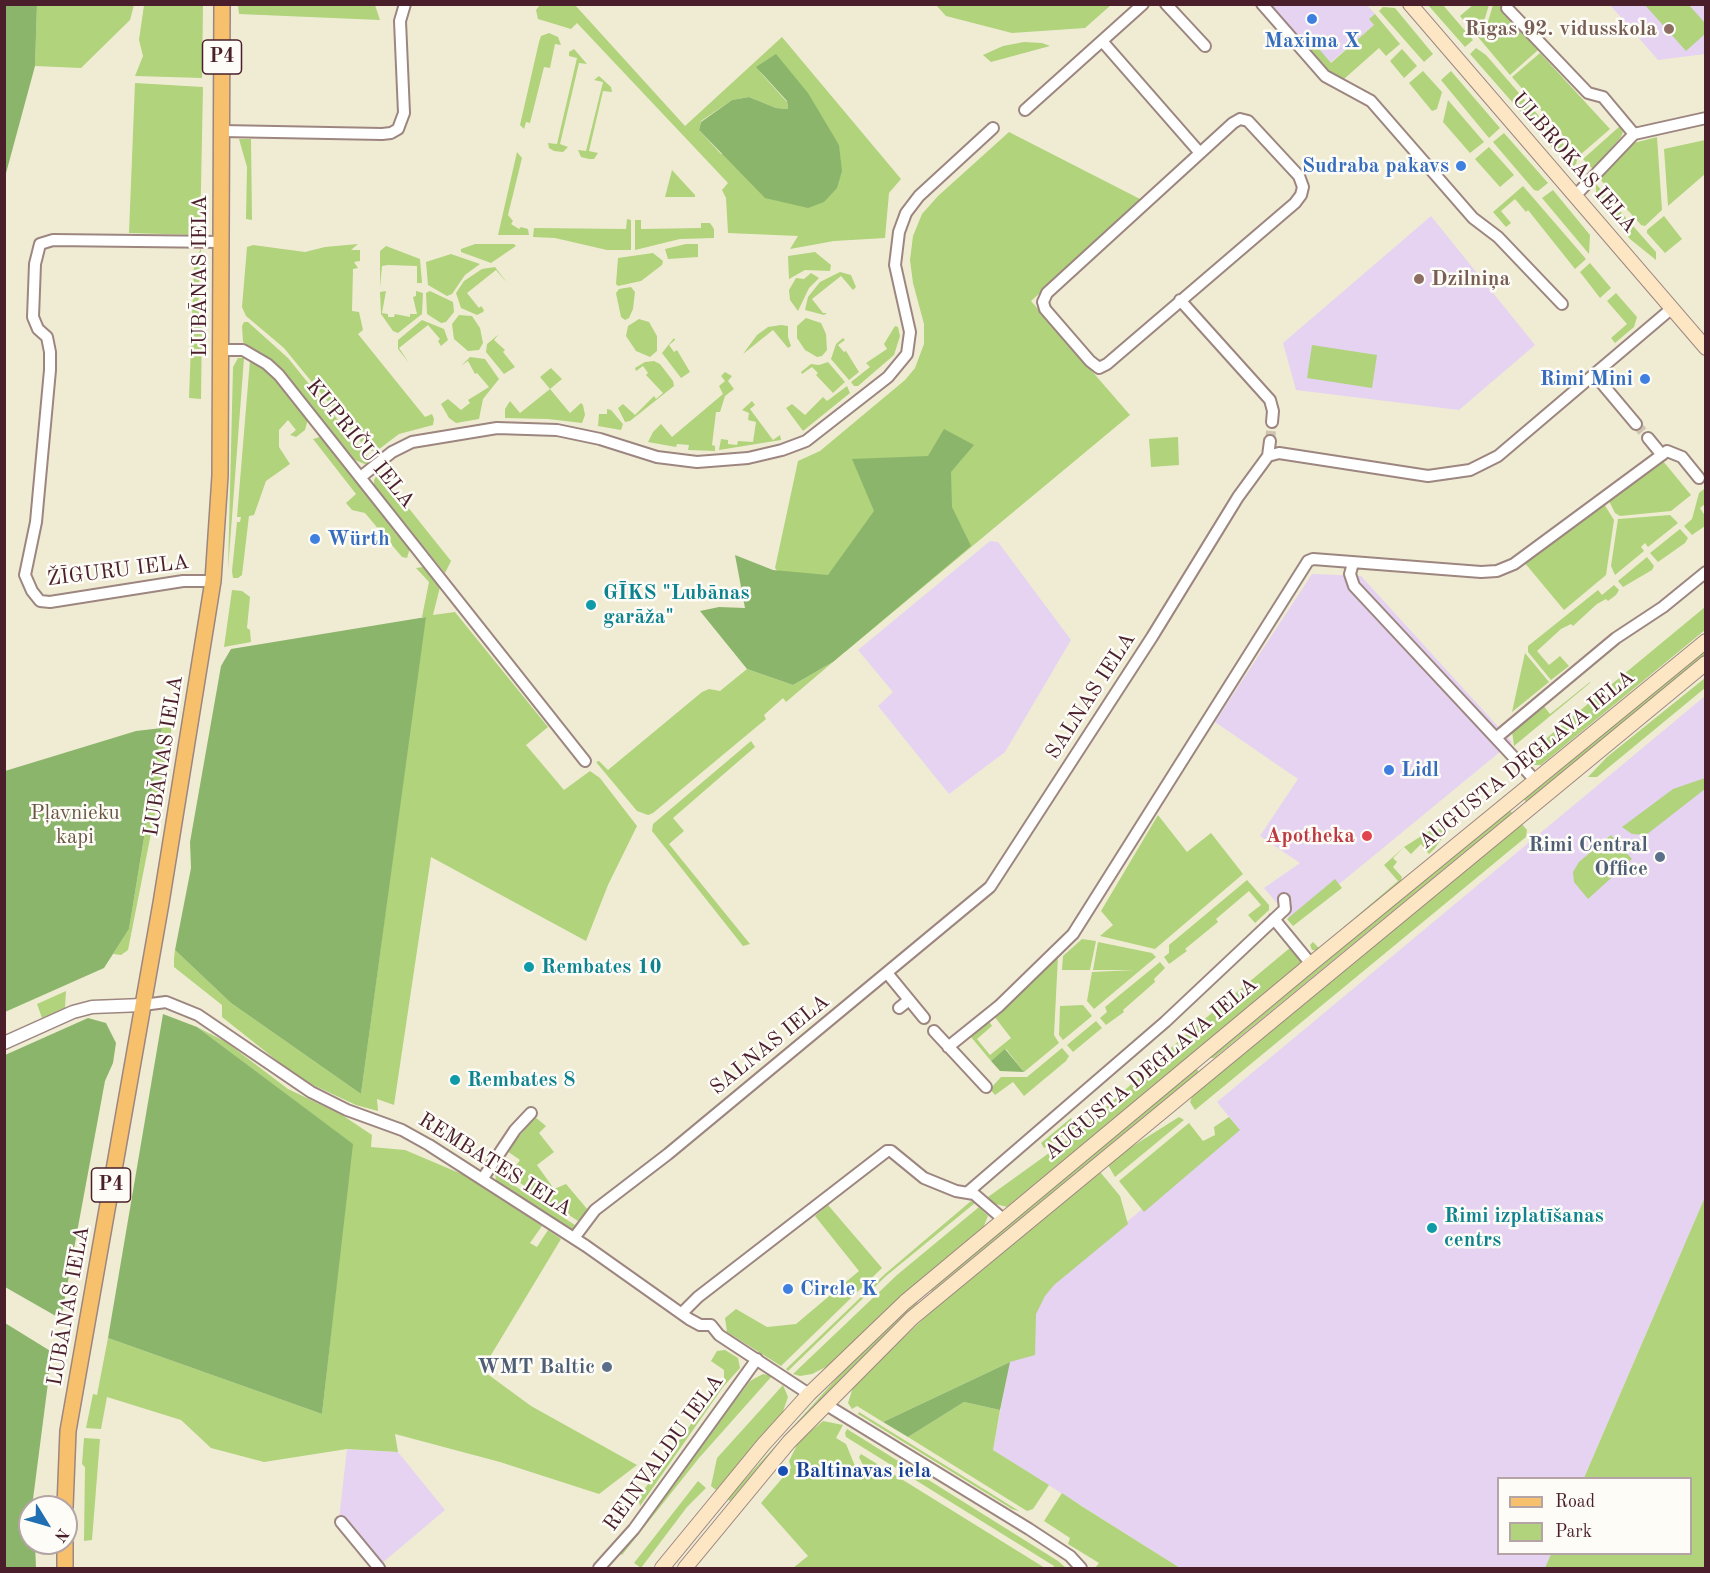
<!DOCTYPE html>
<meta charset="utf-8">
<style>
body{margin:0}
#map{position:relative;width:1710px;height:1573px;overflow:hidden;background:#f0ecd4;font-family:"Old Standard TT",serif}
canvas{display:block}
.frame{position:absolute;inset:0;border:6px solid #4a1f2b;pointer-events:none}
.legend{position:absolute;left:1497px;top:1477px;width:195px;height:78px;box-sizing:border-box;background:#fdfcf7;border:2px solid #b5a4a5;margin:0;padding:8px 10px;list-style:none;font-size:18px;color:#4a1f2b}
.legend li{display:flex;align-items:center;gap:12px;height:30px}
.legend b{width:30px;border:2px solid #b5a4a5}
.north{position:absolute;left:18px;top:1495px;width:60px;height:60px;box-sizing:border-box;background:#fdfcf7;border:2px solid #b5a4a5;border-radius:50%;rotate:127deg;font-size:16px;font-weight:700;line-height:24px;text-align:center;color:#4a1f2b}
.north::after{content:'';display:block;margin:auto;width:21px;height:27px;background:#1f6fb2;clip-path:polygon(50% 0,100% 100%,50% 72%,0 100%)}
</style>
<div id="map">
<canvas width="1710" height="1573"></canvas>
<div class="frame"></div>
<ul class="legend">
<li><b style="height:8px;background:#f7c06c"></b>Road</li>
<li><b style="height:16px;background:#b0d37c"></b>Park</li>
</ul>
<div class="north">N</div>
</div>
<script>
const context = document.querySelector('canvas').getContext('2d');
context.lineJoin = 'round';
function paint(path, color) {
  context.fillStyle = color;
  context.fill(path, 'evenodd');
}
function shape(rows) {
  const path = new Path2D();
  for (const r of rows) {
    path.moveTo(r[0], r[1]);
    for (let i = 2; i < r.length; i += 2) path.lineTo(r[i], r[i + 1]);
  }
  return path;
}
function trace(path, color, width, dash) {
  context.strokeStyle = color;
  context.lineWidth = width;
  context.lineCap = dash ? 'butt' : 'round';
  context.setLineDash(dash || []);
  context.stroke(path);
}
function label(font, color, halo, rows, align = 'center') {
  context.font = font + ' "Old Standard TT",serif';
  context.lineWidth = 5;
  context.setLineDash([]);
  context.textBaseline = 'middle';
  context.strokeStyle = halo;
  context.fillStyle = color;
  for (const [text, x, y, turn = 0] of rows) {
    context.save();
    context.translate(x, y);
    context.rotate((+turn || 0) * Math.PI / 180);
    context.textAlign = isNaN(turn) ? turn : align;
    if (halo) context.strokeText(text, 0, 0);
    context.fillText(text, 0, 0);
    context.restore();
  }
}
const built = shape([
 [1267,5,1367,5,1375,14,1369,19,1374,25,1323,69],
 [1610,5,1705,5,1705,54,1658,60],
 [1431,216,1535,345,1459,410,1296,390,1283,343],
 [990,541,998,542,1071,640,1005,752,949,794,878,706,893,692,858,650],
 [1312,574,1361,576,1512,742,1293,922,1264,888,1300,863,1260,836,1298,779,1215,722],
 [1705,696,1705,1197,1584,1478,1498,1478,1498,1554,1551,1554,1545,1568,1180,1568,993,1450,1019,1311,1239,1129,1217,1102],
 [347,1449,398,1452,445,1510,381,1564,339,1519]
]);
const green = shape([
 [1474,4,1489,5,1482,28,1475,34,1460,16],
 [37,5,134,5,130,20,81,68,35,66],
 [144,5,203,5,202,78,135,76,143,56,139,40],
 [238,5,375,5,380,20,239,14],
 [540,5,575,5,685,126,782,37,901,179,889,193,885,238,834,241,790,249,798,236,728,233,726,198,722,190,728,183,577,23,571,29,538,19,536,10],
 [759,71,839,145,721,154,699,130,701,121,732,100,749,97,776,108,788,109,787,102],
 [936,5,1111,5,1085,28,1012,33,946,16],
 [1428,5,1443,5,1473,40,1465,47],
 [1493,5,1499,5,1538,50,1510,75,1478,37,1486,28],
 [1645,5,1689,5,1705,23,1705,34,1686,51],
 [1383,7,1395,8,1433,54,1424,62,1379,11],
 [1375,14,1400,44,1386,56,1379,48,1344,79,1325,69,1306,47,1313,42,1331,63,1374,25,1369,19],
 [549,33,558,37,561,45,555,44,550,68,544,67,530,123,526,122,524,129,520,125,539,42,541,36],
 [1024,42,1042,43,1050,46,991,62,983,55,1003,46],
 [1476,48,1486,55,1577,160,1576,164,1570,168,1470,54],
 [574,49,587,64,579,63,560,144,568,147,563,152,554,151,549,148,548,143,557,144,577,58,569,56,569,52],
 [1402,49,1417,66,1404,78,1390,61],
 [1540,53,1610,129,1580,155,1512,77],
 [1423,71,1442,92,1437,109,1432,111,1409,83],
 [1451,71,1500,128,1489,138,1441,80],
 [599,76,611,87,612,92,603,91,589,151,598,153,594,159,589,159,581,157,578,150,586,151,603,82,594,80],
 [135,83,203,87,200,235,129,233],
 [1448,100,1484,142,1470,153,1443,122],
 [1620,126,1623,132,1621,137,1593,169,1583,159],
 [1009,132,1142,200,1031,301,1130,415,845,652,775,568,798,461,820,451,905,380,915,368,924,344,924,324,913,283,910,260,913,236,922,214,938,196],
 [1504,133,1548,183,1538,191,1534,190,1493,142],
 [1657,137,1662,210,1645,226,1641,225,1599,178,1630,144],
 [239,139,251,139,252,220,246,219,247,167],
 [1705,140,1705,174,1668,206,1664,149],
 [1489,147,1514,175,1500,187,1475,159],
 [517,152,522,158,508,215,513,221,511,224,519,229,521,227,528,229,529,235,498,235],
 [672,170,695,195,695,197,665,197],
 [1596,184,1656,252,1656,260,1630,239,1596,199],
 [1523,186,1586,259,1575,269,1528,210,1526,212,1515,199,1501,211,1511,223,1506,227,1493,212],
 [1553,190,1590,235,1589,254,1542,198],
 [1664,216,1682,239,1665,253,1647,233,1647,230],
 [627,219,631,220,631,250,607,250,555,238,533,237,534,228,626,229],
 [635,220,641,220,641,229,701,228,701,223,710,223,714,229,714,238,680,239,635,250],
 [358,244,351,250,360,250,360,261,354,262,358,268,353,269,352,311,359,312,363,330,358,334,425,417,432,414,434,419,433,425,399,434,378,450,371,451,365,447,284,348,246,316,242,307,247,247,253,245,305,252,325,247],
 [475,244,514,244,516,246,491,263,461,252,461,249],
 [686,244,698,244,698,257,668,259,665,249],
 [386,246,420,259,422,283,417,283,417,266,388,265,382,266,380,287,380,251],
 [201,248,198,310,202,322,201,399,189,398,194,264],
 [815,252,831,265,830,271,805,270,789,279,788,256],
 [653,253,663,261,662,265,641,281,618,286,616,284,618,258],
 [451,254,480,264,465,275,452,294,447,296,428,285,426,262],
 [1590,263,1611,288,1600,298,1580,272],
 [495,267,508,284,496,270,467,293,479,308,481,306,484,310,483,312,477,315,461,308,456,293,464,281,482,269],
 [840,272,851,275,856,287,853,290,841,276,812,299,823,313,827,313,824,315,805,310,808,297,820,282],
 [811,273,819,278,809,288,798,311,790,300,789,290,796,278,804,279],
 [631,287,635,292,633,309,629,318,625,320,621,317,616,293,619,289],
 [386,291,382,313,388,314,388,317,394,317,395,314,410,317,410,314,417,314,413,297,416,296,416,291,423,293,422,314,398,333,393,331,381,314,380,292],
 [430,291,453,302,454,312,446,322,441,323,427,314,426,293],
 [1616,293,1637,317,1634,327,1615,343,1611,338,1627,324,1607,301],
 [459,315,472,316,480,328,483,343,479,350,468,351,454,339,452,324],
 [806,318,821,323,826,334,827,350,822,356,817,357,805,350,797,338,797,326],
 [639,319,649,322,657,336,657,351,650,357,636,351,626,336,628,326],
 [422,320,444,329,448,340,441,346,438,341,440,339,428,325,399,348,409,363,398,349,398,340],
 [244,322,248,322,288,358,372,462,367,465,355,460,276,363,243,342,242,326],
 [781,325,788,326,788,337,791,346,788,348,773,330,743,354,757,335,768,327],
 [895,326,898,327,900,336,894,355,858,386,854,386,851,382,870,367,866,363,887,349,884,344],
 [499,334,494,340,505,350,503,352,515,367,504,374,486,352,487,344],
 [674,338,675,340,669,345,674,352,677,350,690,372,681,378,662,353],
 [843,338,845,340,838,345,844,352,846,351,859,372,849,380,831,359,836,344],
 [1312,345,1377,355,1372,388,1307,378],
 [470,357,485,359,499,379,483,399,479,419,456,423,449,418,441,404,448,399,461,410,470,403,468,400,489,387,477,373,475,374,468,361,461,366],
 [238,358,244,358,228,570,233,367],
 [250,360,272,374,308,419,305,430,296,437,290,435,296,430,288,420,279,430,279,447,290,464,266,481,254,515,249,516,242,575,238,578,233,578,232,571,237,522,240,522,241,517,237,517],
 [654,361,660,364,673,381,674,386,630,421,625,422,618,408,623,404,635,415,654,396,656,399,663,393,646,375,648,373,643,366,636,371,635,368,645,362],
 [828,362,845,382,833,393,816,375,818,373,812,367,802,374,801,372,811,364,819,365],
 [551,368,562,379,550,389,570,413,581,403,583,405,585,415,582,423,548,419,505,418,505,409,510,401,520,413,550,389,540,377],
 [725,372,732,376,728,381,734,389,725,396,720,412,716,412,712,445,715,446,715,451,688,450,689,445,677,444,676,447,648,442,653,432,661,424,672,437,723,394,719,386,725,381,721,376],
 [847,386,850,393,803,431,786,408,792,404,805,415,823,397,827,401],
 [752,401,755,405,750,409,773,440,780,435,781,440,719,450,721,439,728,440,728,444,737,445,738,441,753,442,756,422,748,420,749,413,742,410],
 [607,409,611,410,623,424,621,430,598,426,599,414,607,414],
 [320,437,324,439,410,548,407,558,402,557,365,513,352,510,346,503,356,494,313,439],
 [1178,437,1179,465,1151,467,1149,439],
 [1663,461,1691,495,1671,511,1620,516,1615,513,1609,501],
 [379,471,451,561,445,573,374,485,374,480],
 [1704,489,1705,504,1700,508,1705,516,1705,526,1692,535,1684,526,1692,519,1699,493],
 [1604,504,1614,520,1606,575,1564,610,1524,562],
 [1670,515,1678,523,1648,547,1645,543,1641,547,1644,551,1615,575,1611,566,1618,519],
 [1680,529,1688,538,1685,543,1658,562,1650,553],
 [1647,557,1654,566,1652,570,1623,587,1618,581],
 [423,567,429,568,440,587,433,615,455,612,548,727,526,745,564,790,590,771,600,778,637,826,608,885,586,941,431,857,394,1105,377,1099,378,1111,356,1105,300,1079,222,1017,222,1005,174,967,174,958,175,950,231,1003,361,1094,425,617,422,617,429,582,416,568],
 [1614,585,1619,590,1616,595,1608,601,1606,599,1597,604,1573,626,1571,624,1561,629,1537,651,1549,665,1560,656,1569,666,1551,680,1528,652,1528,646,1598,590,1602,595],
 [232,590,242,591,250,597,247,628,250,630,251,642,224,647],
 [1705,607,1705,630,1541,765,1533,765,1525,756],
 [1705,648,1705,657,1623,729,1526,802,1523,798],
 [1525,653,1549,682,1512,712],
 [833,662,786,702,783,698,764,715,766,719,653,813,648,815,637,811,596,762,599,761,608,770,702,692,709,689,720,691,747,669,793,685],
 [1705,678,1705,688,1597,777,1588,777,1607,757],
 [1590,682,1590,683,1514,746,1512,731,1543,705,1550,714],
 [172,727,128,950,121,955,113,954,129,929,162,728],
 [751,741,755,747,673,818,684,831,669,844,750,944,743,946,652,831,653,824],
 [1705,778,1705,789,1646,835,1632,834,1622,827,1673,789],
 [1509,809,1512,813,1214,1058,1210,1058],
 [1158,815,1187,852,1211,833,1243,874,1155,949,1100,936,1113,925,1101,911],
 [1521,823,1527,830,1526,837,1195,1110,1190,1102,1194,1092],
 [1434,828,1447,831,1435,848,1429,854,1421,844,1411,854,1404,847,1393,858,1397,862,1393,867,1402,877,1400,883,1318,951,1312,950,1310,945,1313,942,1319,948,1398,881,1384,865,1404,847],
 [1611,835,1632,859,1588,899,1574,882,1573,872,1579,862],
 [1335,879,1342,888,1293,926,1287,919],
 [1247,880,1269,905,1269,910,1255,923,1248,915,1261,905,1249,891,1216,919,1218,922,1185,949,1187,951,1169,964,1164,957,1169,953,1169,945],
 [1082,939,1096,941,1090,970,1062,970,1063,956],
 [1098,942,1152,953,1156,957,1094,1009,1087,1001,1092,972,1135,970,1093,970],
 [1291,947,1300,959,1300,966,1007,1207,992,1203,988,1197,1081,1130,1183,1037],
 [1058,956,1054,1035,1059,1043,1024,1072,1006,1049,991,1061,971,1037,989,1021,992,1026,977,1039,990,1055,1011,1038,994,1016],
 [1160,962,1165,968,1154,979,1155,982,1123,1010,1124,1012,1106,1025,1100,1018,1107,1012,1105,1007],
 [66,991,65,1008,42,1018,37,1004],
 [1083,1005,1092,1016,1063,1040,1059,1035,1060,1006],
 [1096,1021,1102,1028,1073,1052,1067,1045],
 [197,1027,226,1042,288,1089,342,1115,372,1135,371,1147,405,1150,464,1175,542,1226,530,1243,537,1247,548,1230,561,1239,482,1370,531,1406,637,1465,599,1494,500,1462,395,1434,398,1452,347,1449,264,1462,211,1448,181,1420,107,1397,101,1429,86,1428,93,1394,97,1395,108,1338,322,1414,352,1144],
 [1062,1048,1069,1056,1066,1061,1024,1096,1013,1082,995,1095,990,1089,1001,1077,1027,1077],
 [1195,1070,1198,1070,1198,1072,931,1292,931,1289],
 [535,1117,546,1126,539,1133,554,1152,537,1165,554,1189,566,1184,588,1210,578,1221,496,1167,500,1162,512,1171,520,1160,507,1151],
 [1179,1117,1184,1120,1115,1177,1108,1165,1117,1156],
 [1229,1117,1240,1130,1144,1212,1119,1181,1189,1123,1203,1141,1215,1135,1214,1127],
 [1071,1118,1078,1126,1044,1148,1041,1143],
 [495,1173,578,1227,572,1230,496,1181],
 [1098,1173,1101,1173,1120,1196,1128,1224,1054,1285,1045,1296,1036,1314,1035,1355,1010,1362,883,1422,857,1406,852,1409,848,1403,854,1384,935,1308],
 [1705,1197,1705,1568,1545,1568,1551,1554,1690,1554,1690,1478,1584,1478],
 [971,1201,975,1203,886,1276,788,1371,786,1369,885,1274],
 [828,1205,882,1268,781,1366,727,1332,725,1318,736,1309,767,1327,796,1324,859,1271,815,1216],
 [979,1207,988,1216,983,1228,899,1298,828,1366,812,1374,800,1376,793,1374,897,1275],
 [916,1302,919,1303,918,1305,789,1432,730,1501,727,1499,848,1366],
 [725,1350,738,1358,740,1368,723,1387,640,1506,638,1498,724,1378,724,1370,711,1361,717,1351],
 [763,1374,772,1376,699,1458,622,1555,619,1553,750,1381],
 [783,1385,788,1397,782,1414,716,1490,711,1486,717,1458],
 [964,1402,1000,1410,993,1450,1049,1485,1033,1509,1027,1511,908,1437],
 [859,1412,987,1491,1019,1511,1012,1509,858,1414],
 [823,1421,843,1425,836,1438,846,1444,855,1466,863,1465,859,1457,861,1454,1045,1568,793,1568,808,1556,761,1503,791,1468,789,1461,799,1441],
 [847,1429,1058,1561,1066,1568,1053,1568,1054,1566,846,1437,845,1433],
 [84,1438,100,1439,92,1540,84,1541,85,1467,82,1464],
 [698,1481,706,1488,687,1507,641,1568,634,1563],
 [1062,1493,1083,1507,1180,1568,1095,1568,1099,1563,1068,1544,1070,1538,1044,1521]
]);
const forest = shape([
 [5,4,37,5,35,66,5,177],
 [776,54,808,93,839,145,842,171,837,188,824,202,808,208,765,198,699,130,701,122,732,100,749,97,776,108,788,109,787,101,756,67],
 [944,429,974,445,951,472,952,507,971,546,833,662,793,685,747,669,700,611,719,607,745,608,735,555,773,570,828,575,874,511,852,459,928,456],
 [426,617,361,1094,231,1003,175,950,191,868,190,842,221,666,231,649],
 [162,728,129,929,104,968,5,1012,5,771,136,731],
 [163,1014,197,1027,353,1144,322,1414,108,1338],
 [88,1018,106,1023,116,1043,113,1063,105,1081,61,1319,5,1287,5,1055],
 [1005,1049,1024,1072,1000,1071,991,1061],
 [5,1323,52,1352,32,1507,30,1507,30,1543,35,1543,36,1568,5,1568],
 [1010,1362,1000,1410,964,1402,908,1437,883,1422]
]);
const minorTunnel = shape([
 [1636,424,1648,438],
 [1270,441,1272,422]
]);
const minor = shape([
 [1166,4,1205,46],
 [1262,4,1325,76,1371,101,1473,218,1498,237,1562,304],
 [1507,8,1588,93,1603,97,1634,134],
 [1102,41,1200,153],
 [1025,110,1143,4],
 [1240,119,1248,121,1299,176,1303,187,1301,195,1295,203,1107,364,1099,368,1090,361,1045,309,1043,302,1047,293,1233,123,1240,119],
 [222,131,382,134,391,133,398,129,404,113,400,21,405,4],
 [1575,196,1634,134,1706,118],
 [1180,300,1270,400,1273,411,1272,422],
 [221,350,243,350,267,364,279,375,585,761],
 [1594,374,1636,424],
 [1648,438,1662,455],
 [1268,456,1270,441],
 [362,476,392,452,412,442,497,428,557,430,600,439,657,457,697,462,748,458,782,450,806,441,888,377,907,354,910,332,895,265,899,232,906,213,919,196,993,128],
 [1353,563,1350,574,1354,586,1535,780],
 [213,581,183,581,50,602,40,601,32,591,25,575,36,522,50,370,50,352,47,337,38,329,33,317,35,264,40,244,53,240,222,242],
 [1496,738,1616,638,1663,607,1706,572],
 [1274,919,1311,964],
 [887,973,924,1018],
 [143,1005,166,1002,198,1015,311,1092,347,1110,402,1130,429,1145,586,1246,689,1319,700,1325,711,1325,719,1335,809,1394],
 [899,1008,909,1000],
 [934,1031,986,1087],
 [948,1047,999,1006,1073,934,1308,561,1313,559,1481,572,1497,571,1514,564,1667,451,1682,457,1699,478],
 [483,1178,515,1130,531,1113],
 [968,1192,1165,1022,1285,909,1284,899],
 [574,1238,595,1210,668,1154,990,887,1152,637,1238,497,1268,456,1279,453,1428,476,1470,470,1498,456,1671,309],
 [682,1313,698,1297,887,1151,891,1151,924,1178,956,1191,974,1194,1003,1219],
 [825,1404,1029,1529,1070,1556,1081,1568],
 [341,1522,379,1568],
 [599,1568,634,1529,757,1359]
]);
const tertiary = shape([
 [4,1043,73,1012,92,1007,143,1005]
]);
const secondary = shape([
 [1410,4,1706,348],
 [662,1568,763,1445,809,1394,905,1302,1311,964,1706,641],
 [685,1568,789,1442,912,1318,1706,663]
]);
const primary = shape([
 [65,1507,68,1431,161,903,213,581,220,476,222,4],
 [65,1543,65,1568]
]);
const markers = [
 [1312,19,6,"#3f7fe0"],
 [1669,29,6,"#8d6e63"],
 [1461,166,6,"#3f7fe0"],
 [1419,279,6,"#8d6e63"],
 [1645,379,6,"#3f7fe0"],
 [315,539,6,"#3f7fe0"],
 [591,605,6,"#0f9aa8"],
 [1389,770,6,"#3f7fe0"],
 [1367,836,6,"#e0444e"],
 [1660,857,6,"#5c6f8a"],
 [529,967,6,"#0f9aa8"],
 [455,1080,6,"#0f9aa8"],
 [1432,1228,6,"#0f9aa8"],
 [788,1289,6,"#3f7fe0"],
 [607,1367,6,"#5c6f8a"],
 [783,1471,6,"#1a4fb4"]
];
const shields = [
 [222,57,39],
 [111,1185,39]
];
const shieldNames = [
 ["P4",222,57],
 ["P4",111,1185]
];
const educationNames = [
 ["Rīgas 92. vidusskola",1657,29],
 ["Dzilniņa",1431,279,"left"]
];
const shopNames = [
 ["Maxima X",1312,41,"center"],
 ["Sudraba pakavs",1449,166,"right"],
 ["Rimi Mini",1633,379,"right"],
 ["Würth",327,539],
 ["Lidl",1401,770],
 ["Circle K",800,1289]
];
const streetNames = [
 ["ULBROKAS IELA",1574,163,49],
 ["LUBĀNAS IELA",200,276,-90],
 ["KUPRIČU IELA",360,444,51],
 ["ŽĪGURU IELA",118,571,-7],
 ["SALNAS IELA",1091,696,-57],
 ["LUBĀNAS IELA",164,756,-81],
 ["AUGUSTA DEGLAVA IELA",1527,760,-39],
 ["SALNAS IELA",770,1045,-39],
 ["AUGUSTA DEGLAVA IELA",1151,1069,-40],
 ["REMBATES IELA",495,1165,32],
 ["LUBĀNAS IELA",69,1306,-80],
 ["REINVALDU IELA",664,1453,-54]
];
const cultureNames = [
 ["GĪKS \"Lubānas",603,593],
 ["garāža\"",603,617],
 ["Rembates 10",541,967],
 ["Rembates 8",467,1080],
 ["Rimi izplatīšanas",1444,1216],
 ["centrs",1444,1240]
];
const parkNames = [
 ["Pļavnieku",75,813],
 ["kapi",75,837]
];
const healthNames = [
 ["Apotheka",1355,836]
];
const serviceNames = [
 ["Rimi Central",1648,845],
 ["Office",1648,869],
 ["WMT Baltic",595,1367]
];
const transitNames = [
 ["Baltinavas iela",795,1471]
];
paint(built, '#e5d3f1');
paint(green, '#b0d37c');
paint(forest, '#8cb56c');
trace(minorTunnel, '#cfc3b2', 10, [10, 5]);
trace(minor, '#9d8680', 14);
trace(tertiary, '#9d8680', 15);
trace(secondary, '#9d8680', 16);
trace(primary, '#9d8680', 18);
trace(minor, '#fff', 10);
trace(tertiary, '#fff', 12);
trace(secondary, '#fce6c4', 14);
trace(primary, '#f7c06c', 15);
for (const [x, y, r, color] of markers) {
  const dot = new Path2D();
  dot.arc(x, y, r, 0, 2 * Math.PI);
  context.fillStyle = color;
  context.fill(dot);
  trace(dot, '#fdfcf7', 2);
}
for (const [x, y, w] of shields) {
  const box = new Path2D();
  box.roundRect(x - w / 2, y - 17, w, 34, 4.5);
  context.fillStyle = '#fdfcf7';
  context.fill(box);
  trace(box, '#4a1f2b', 1.5);
}
label('bold 20px', '#4a1f2b', null, shieldNames);
label('bold 21px', '#785e54', '#fdfcf7', educationNames, 'right');
label('bold 21px', '#366cbe', '#fdfcf7', shopNames, 'left');
label('21px', '#4a1f2b', '#fdfcf7', streetNames);
label('bold 21px', '#0d838f', '#fdfcf7', cultureNames, 'left');
label('21px', '#695543', '#fdfcf7', parkNames);
label('bold 21px', '#be3a42', '#fdfcf7', healthNames, 'right');
label('bold 21px', '#4e5e75', '#fdfcf7', serviceNames, 'right');
label('bold 21px', '#164399', '#fdfcf7', transitNames, 'left');
</script>
